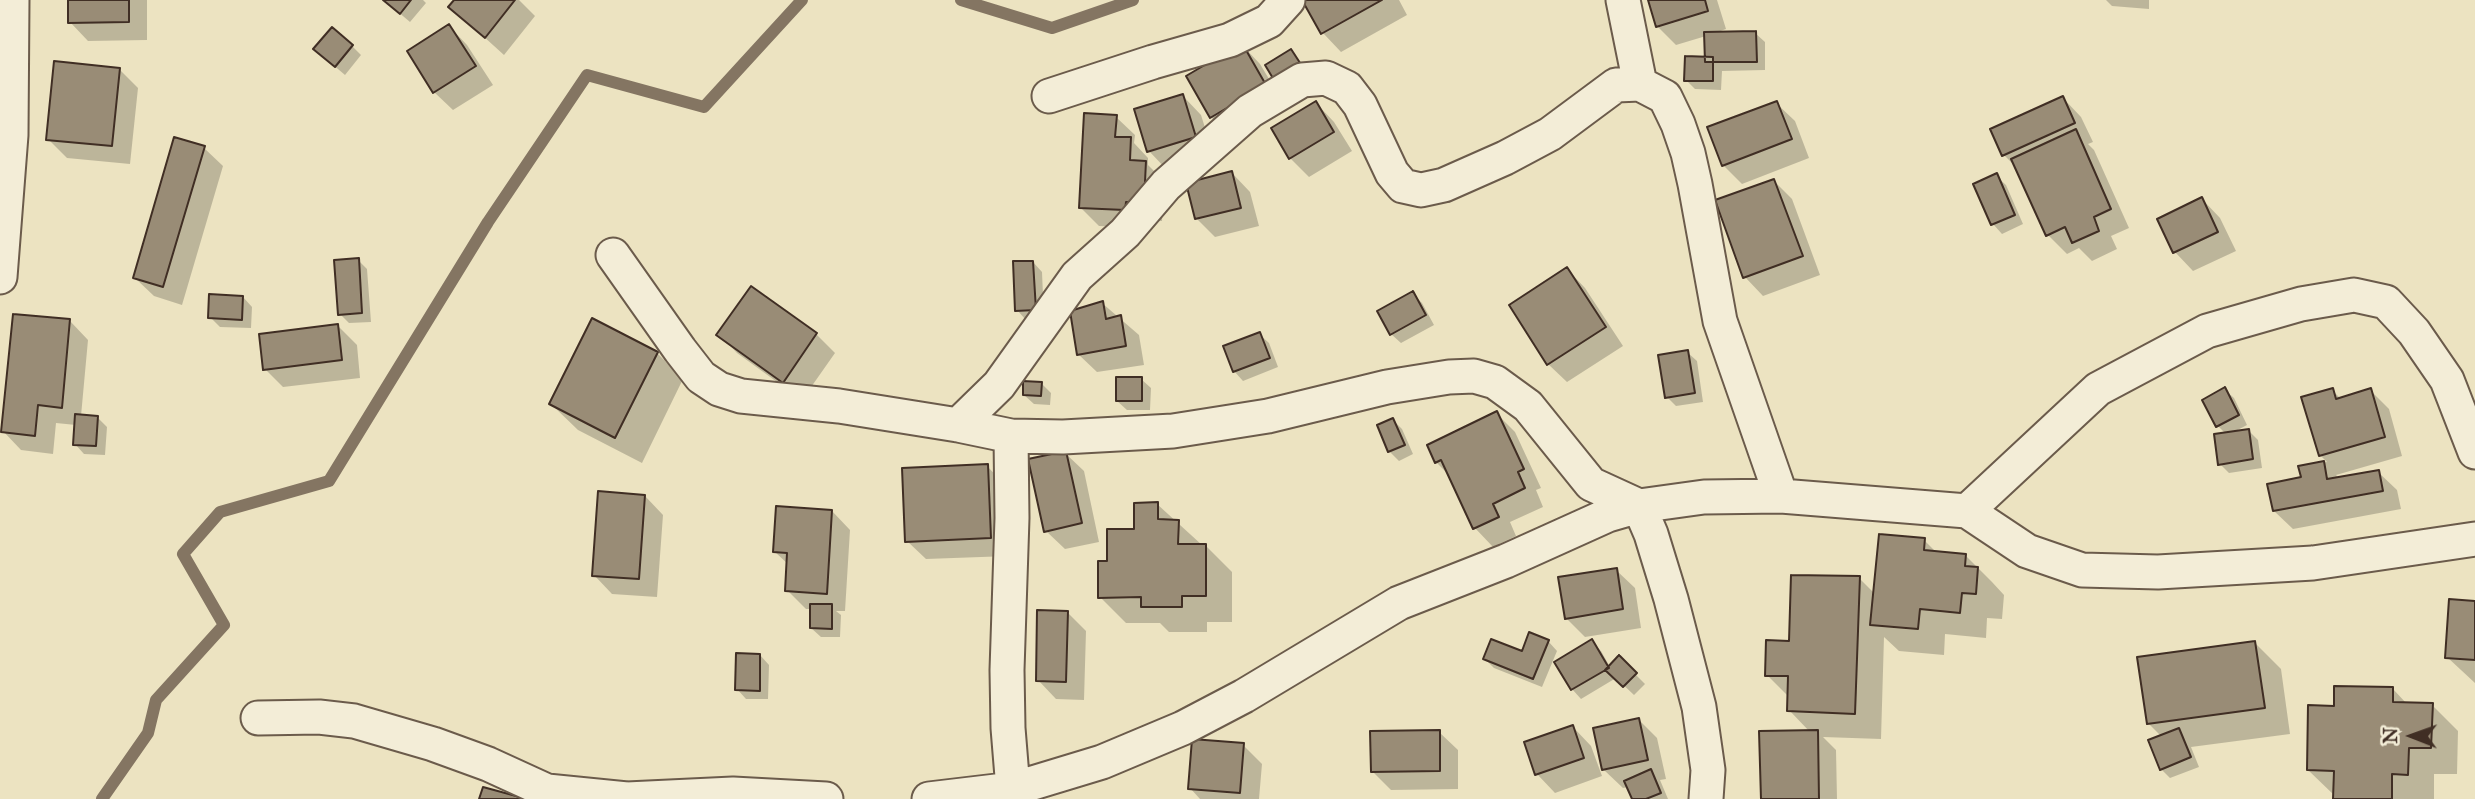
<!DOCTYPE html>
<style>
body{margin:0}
#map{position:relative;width:2475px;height:799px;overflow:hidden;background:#ece3c1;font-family:"IM FELL Great Primer",serif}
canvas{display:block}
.north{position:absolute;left:2377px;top:701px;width:70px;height:70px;-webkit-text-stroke:5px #f3edd7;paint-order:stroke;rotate:271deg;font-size:19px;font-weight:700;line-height:28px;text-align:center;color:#402e24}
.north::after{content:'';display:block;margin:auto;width:24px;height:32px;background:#402e24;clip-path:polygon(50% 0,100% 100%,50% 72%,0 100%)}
</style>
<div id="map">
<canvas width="2475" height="799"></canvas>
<div class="north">N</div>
</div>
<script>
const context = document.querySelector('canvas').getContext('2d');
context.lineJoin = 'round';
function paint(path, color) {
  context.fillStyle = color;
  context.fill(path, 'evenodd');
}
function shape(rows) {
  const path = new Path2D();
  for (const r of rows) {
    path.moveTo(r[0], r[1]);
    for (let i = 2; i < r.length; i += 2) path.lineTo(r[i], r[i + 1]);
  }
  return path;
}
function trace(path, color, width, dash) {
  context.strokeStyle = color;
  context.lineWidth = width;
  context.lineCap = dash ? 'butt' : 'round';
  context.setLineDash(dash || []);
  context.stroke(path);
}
const shadow = shape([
 [69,0,147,0,147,40,88,41,70,22],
 [384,0,423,0,426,3,410,22],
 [456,0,519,0,535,16,504,55,451,7],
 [1304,0,1399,0,1407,15,1341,52,1323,33],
 [1650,0,1717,0,1726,29,1715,33,1755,33,1765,42,1765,70,1722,71,1721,90,1695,89,1686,80,1706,58,1706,36,1676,45,1657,26],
 [2106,0,2149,0,2149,9,2112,6],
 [449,26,467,45,493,85,453,110,434,92],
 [1242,45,1260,64,1284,104,1230,136,1211,117],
 [352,46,361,55,345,75,325,58],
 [119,69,138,88,130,164,67,158,48,139],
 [1183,96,1201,115,1214,156,1167,170,1149,151],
 [2063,98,2081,117,2093,142,2088,144,2094,150,2129,228,2111,236,2117,249,2092,261,2079,248,2067,254,2048,235,2018,169,2004,155],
 [1316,103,1334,122,1352,151,1309,177,1290,158],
 [1776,103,1795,121,1809,158,1742,184,1723,165],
 [1116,117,1135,135,1134,143,1148,158,1148,165,1164,181,1162,221,1144,220,1143,228,1099,226,1080,207],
 [204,148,223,166,182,305,154,296,135,278],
 [1232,173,1250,192,1259,226,1215,237,1196,218],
 [1996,176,2006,185,2023,224,2002,234,1993,224,1976,185],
 [1774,181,1792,199,1820,275,1763,296,1745,277],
 [2202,199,2220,218,2236,251,2193,271,2175,252],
 [358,260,367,269,371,322,349,323,340,314],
 [1033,262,1042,272,1044,319,1026,320,1017,310],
 [1567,269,1585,288,1623,346,1567,382,1548,364],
 [752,288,816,334,835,353,802,400,737,353,719,334],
 [1413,294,1422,303,1434,325,1401,343,1391,334,1380,312],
 [243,297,252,307,251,328,220,327,210,317],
 [1102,303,1139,335,1144,365,1097,372,1078,354],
 [70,321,88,340,81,416,97,417,107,427,105,455,84,454,75,444,76,425,56,423,53,454,21,450,3,431],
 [338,326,357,345,360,378,283,387,265,369],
 [1259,334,1269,343,1278,367,1243,381,1234,371],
 [1687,352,1697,361,1703,402,1676,406,1667,397],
 [657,353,683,379,642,463,578,430,551,404],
 [1141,379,1151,388,1150,410,1127,410,1117,401],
 [1042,384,1051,393,1050,405,1034,404,1024,395],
 [2224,389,2234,398,2247,425,2232,433,2249,431,2258,440,2262,468,2229,473,2220,464,2226,434,2218,426],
 [2332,390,2341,399,2370,390,2389,409,2402,456,2336,475,2340,479,2378,472,2397,490,2401,509,2293,529,2274,511,2303,479,2300,467,2327,462,2320,455],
 [1496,413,1515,432,1541,488,1536,490,1543,507,1510,522,1516,536,1493,547,1475,528,1450,476,1436,462],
 [1393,420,1402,429,1413,454,1399,461,1389,451],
 [1065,453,1084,471,1099,542,1065,549,1046,531],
 [987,466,1005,485,1009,556,926,559,907,541],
 [645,496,663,515,657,597,612,594,594,575],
 [1157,504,1202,545,1205,545,1232,572,1232,622,1207,622,1207,632,1169,632,1160,623,1126,623,1100,597,1109,563],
 [832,511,850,530,845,611,836,611,841,615,840,637,821,637,811,628,812,609,806,609,787,590,789,565,775,552],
 [1924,540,1937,553,1965,555,1992,582,2004,595,2002,619,1987,618,1986,638,1945,634,1944,655,1899,651,1884,637,1881,739,1823,737,1836,750,1837,799,1763,799,1810,732,1789,710,1789,697,1767,675,1791,643,1859,578,1875,594],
 [1616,570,1635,588,1641,628,1585,637,1566,618],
 [2475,603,2475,683,2447,657],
 [1067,612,1086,631,1084,700,1056,699,1038,680],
 [1548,641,1557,651,1542,687,1494,668,1485,659,1523,653],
 [1592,642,1601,651,1610,667,1619,658,1645,684,1634,695,1616,678,1581,699,1572,689],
 [2255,643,2281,669,2290,734,2191,747,2199,767,2170,778,2161,769,2162,737,2148,723],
 [760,655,769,665,768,699,746,699,737,689],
 [2393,689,2407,704,2432,705,2458,731,2457,774,2434,774,2434,799,2335,799,2335,796,2308,770,2335,708],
 [1639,720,1657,738,1666,779,1660,780,1668,799,1633,799,1628,787,1623,788,1604,770],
 [1573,727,1591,746,1602,776,1555,793,1537,774],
 [1439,732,1458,750,1458,789,1391,790,1372,771],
 [1243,745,1262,764,1259,799,1200,799,1190,788]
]);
const stream = shape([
 [961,0,1052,28,1133,0],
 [102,799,148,733,156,700,224,625,183,554,220,512,329,481,488,222,587,75,704,107,802,0]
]);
const building = shape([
 [68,0,129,0,129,22,68,23,68,0],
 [383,0,411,0,400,14,383,0],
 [454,0,515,0,485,38,448,7,454,0],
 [1302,0,1382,0,1321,34,1302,0],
 [1648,0,1705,0,1708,11,1656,27,1648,0],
 [449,24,476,66,433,93,407,51,449,24],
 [332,27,353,45,335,67,313,49,332,27],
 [1756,31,1757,62,1705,62,1704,32,1756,31],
 [1242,43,1266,85,1210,118,1186,76,1242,43],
 [1291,49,1304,69,1277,85,1265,65,1291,49],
 [1685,56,1713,57,1713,81,1684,81,1685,56],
 [54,61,120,68,112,146,46,140,54,61],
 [1183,94,1196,137,1147,152,1134,109,1183,94],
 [2063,96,2075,123,2002,156,1990,129,2063,96],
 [1316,101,1334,132,1289,159,1271,128,1316,101],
 [1777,101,1792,139,1722,166,1707,127,1777,101],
 [1084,113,1117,115,1115,137,1131,137,1130,160,1146,161,1144,203,1126,202,1125,210,1079,208,1084,113],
 [2076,129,2111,209,2094,217,2099,231,2072,243,2065,227,2046,236,2011,159,2076,129],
 [174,137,205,146,163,287,133,278,174,137],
 [1232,171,1241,208,1195,219,1186,183,1232,171],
 [1997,173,2015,215,1991,225,1973,184,1997,173],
 [1774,179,1803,256,1743,278,1715,200,1774,179],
 [2202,197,2218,232,2173,253,2157,219,2202,197],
 [359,258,362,313,338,315,334,260,359,258],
 [1013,261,1033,261,1036,310,1015,311,1013,261],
 [1567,267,1606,327,1547,365,1509,305,1567,267],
 [751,286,817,333,783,383,716,335,751,286],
 [1413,291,1426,315,1390,335,1377,311,1413,291],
 [209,294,243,296,242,320,208,318,209,294],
 [1103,301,1106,319,1121,315,1126,346,1077,355,1070,311,1103,301],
 [13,314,70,319,62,408,38,405,35,436,1,432,13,314],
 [592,318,658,352,615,438,549,404,592,318],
 [338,324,342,360,263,370,259,334,338,324],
 [1260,332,1270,358,1233,372,1223,346,1260,332],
 [1688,350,1695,393,1665,398,1658,355,1688,350],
 [1116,377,1142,377,1142,401,1116,401,1116,377],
 [1023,381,1042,382,1041,396,1023,395,1023,381],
 [2225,387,2239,415,2216,427,2202,400,2225,387],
 [2333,388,2336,399,2371,388,2385,437,2319,456,2301,397,2333,388],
 [1497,411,1524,469,1518,472,1525,488,1493,504,1499,517,1473,529,1441,460,1435,463,1427,445,1497,411],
 [75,414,98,416,96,446,73,445,75,414],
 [1393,418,1405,445,1388,452,1377,425,1393,418],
 [2249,429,2253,459,2218,465,2214,434,2249,429],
 [1066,451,1082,523,1044,532,1028,459,1066,451],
 [2324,461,2327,479,2379,470,2383,491,2273,511,2267,484,2301,477,2298,466,2324,461],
 [988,464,991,538,905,542,902,468,988,464],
 [598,491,645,495,639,579,592,576,598,491],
 [1158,502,1158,519,1179,520,1178,544,1206,544,1206,596,1182,596,1182,607,1141,607,1141,597,1098,598,1098,561,1107,561,1107,529,1134,529,1134,503,1158,502],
 [776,506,832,510,827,594,785,591,787,553,773,552,776,506],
 [1879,534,1925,538,1924,550,1966,554,1965,566,1978,567,1976,594,1962,593,1960,613,1920,609,1918,629,1870,625,1879,534],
 [1617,568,1623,609,1565,619,1558,577,1617,568],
 [1791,575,1860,576,1855,714,1787,711,1788,676,1765,676,1766,640,1789,641,1791,575],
 [2449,599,2475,601,2475,660,2445,658,2449,599],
 [810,604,832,604,832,629,810,628,810,604],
 [1037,610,1068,611,1066,682,1036,681,1037,610],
 [1529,632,1549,640,1533,679,1483,659,1491,639,1522,651,1529,632],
 [1592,639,1609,668,1571,690,1554,662,1592,639],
 [2255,641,2265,708,2147,724,2137,657,2255,641],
 [736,653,760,654,760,691,735,690,736,653],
 [1619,655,1637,673,1623,687,1605,670,1619,655],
 [2334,686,2393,687,2393,702,2433,703,2431,748,2409,748,2408,775,2392,774,2392,799,2333,799,2334,771,2307,770,2308,705,2334,706,2334,686],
 [1639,718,1648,760,1602,770,1593,728,1639,718],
 [1573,725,1584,758,1535,775,1524,742,1573,725],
 [2179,728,2191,757,2160,770,2148,740,2179,728],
 [1440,730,1440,771,1371,772,1370,731,1440,730],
 [1818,730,1819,799,1761,799,1759,731,1818,730],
 [1192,739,1244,743,1240,793,1188,789,1192,739],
 [1651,769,1661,793,1646,799,1632,799,1624,781,1651,769],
 [483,787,527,799,479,799,483,787]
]);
const street = shape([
 [1623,0,1640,84],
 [1049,96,1153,62,1230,40,1269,21,1288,0],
 [613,255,680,350,701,377,719,389,741,396,839,406,958,425,1011,436,1063,437,1173,431,1268,416,1387,387,1449,377,1474,376,1495,382,1528,406,1591,484,1639,506,1651,534,1671,599,1699,707,1708,770,1706,799],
 [0,277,11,135,12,0],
 [958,425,999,385,1077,276,1125,233,1166,185,1250,111,1302,80,1326,78,1347,88,1360,105,1392,173,1403,186,1421,190,1444,185,1505,158,1550,134,1616,85,1640,84,1665,97,1678,124,1688,153,1695,184,1720,321,1781,496],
 [1011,436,1012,518,1007,670,1008,728,1013,789],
 [1967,511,2027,551,2082,570,2158,572,2313,563,2475,539],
 [258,718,319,717,354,721,433,744,488,764,547,791,627,799,733,794,826,799],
 [929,799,1013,789,1102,762,1183,728,1244,696,1399,603,1506,561,1608,515,1639,506,1704,497,1781,496,1967,511,2098,389,2207,331,2301,304,2354,295,2386,302,2414,332,2447,380,2475,452]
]);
paint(shadow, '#0003');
trace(stream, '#847562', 12);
paint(building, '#998c76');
trace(building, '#402e24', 2);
trace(street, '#6b5b4b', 37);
trace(street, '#f3edd7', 33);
</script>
